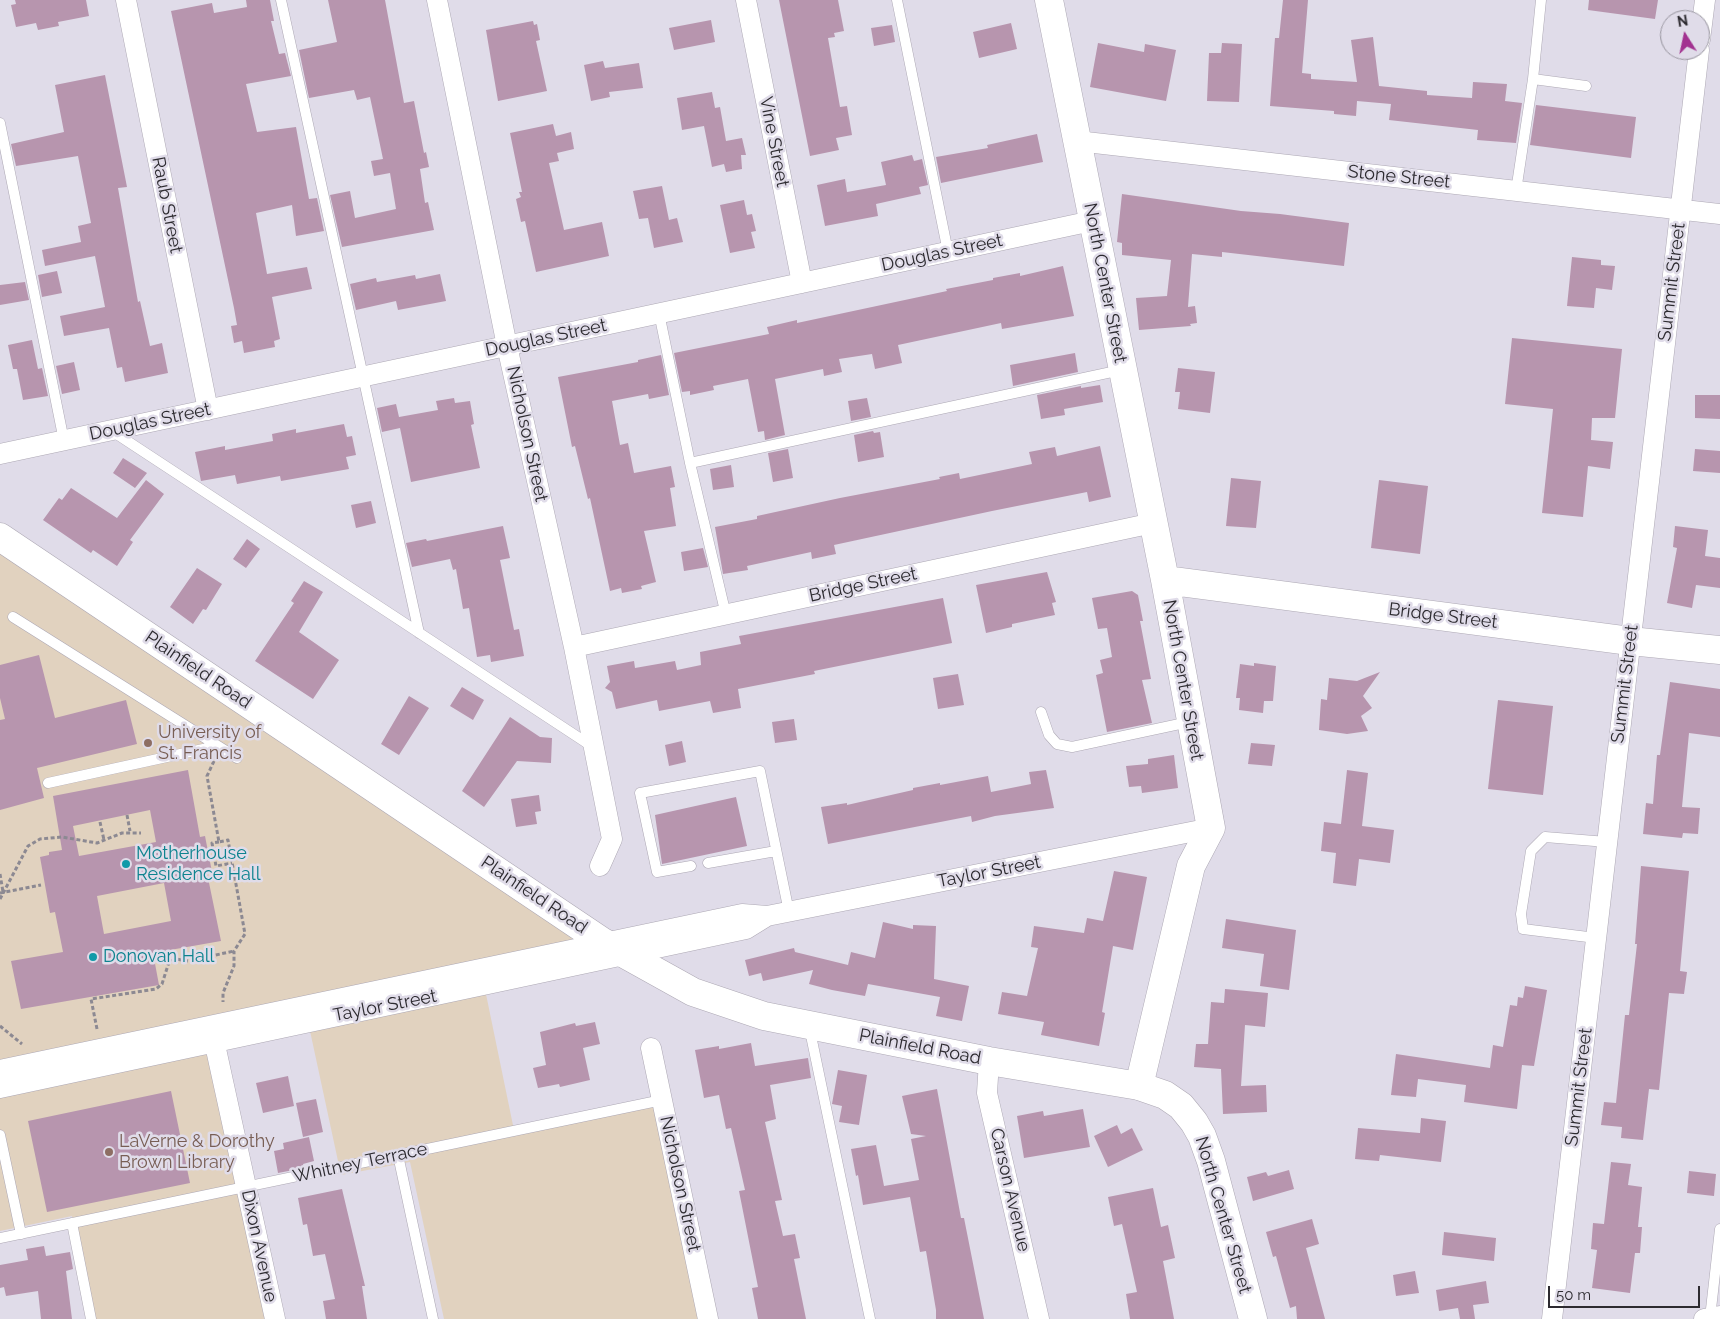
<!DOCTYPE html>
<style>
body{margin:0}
#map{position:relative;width:1720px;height:1319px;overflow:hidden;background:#e0dce9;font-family:Raleway,sans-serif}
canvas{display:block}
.north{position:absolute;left:1660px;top:10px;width:50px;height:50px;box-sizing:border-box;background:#e0dce9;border:1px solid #98959f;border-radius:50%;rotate:350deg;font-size:14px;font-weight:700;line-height:20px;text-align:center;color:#2d2b30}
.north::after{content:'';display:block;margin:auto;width:18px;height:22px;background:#a23290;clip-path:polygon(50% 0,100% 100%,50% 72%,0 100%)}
.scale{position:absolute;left:1548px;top:1286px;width:152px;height:22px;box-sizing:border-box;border:2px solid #2d2b30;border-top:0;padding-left:6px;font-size:15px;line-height:18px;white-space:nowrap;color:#2d2b30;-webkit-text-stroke:4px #e0dce9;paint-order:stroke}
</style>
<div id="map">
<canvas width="1720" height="1319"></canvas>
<div class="north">N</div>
<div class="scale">50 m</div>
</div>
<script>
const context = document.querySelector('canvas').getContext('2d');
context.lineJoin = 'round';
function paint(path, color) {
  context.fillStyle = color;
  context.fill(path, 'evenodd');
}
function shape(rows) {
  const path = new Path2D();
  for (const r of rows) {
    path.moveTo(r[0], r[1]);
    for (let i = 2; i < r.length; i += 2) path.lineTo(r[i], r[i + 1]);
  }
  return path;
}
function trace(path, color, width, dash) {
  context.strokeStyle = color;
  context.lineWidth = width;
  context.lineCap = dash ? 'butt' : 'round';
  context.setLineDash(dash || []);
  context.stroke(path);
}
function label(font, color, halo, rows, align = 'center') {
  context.font = font + ' Raleway,sans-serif';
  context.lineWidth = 5;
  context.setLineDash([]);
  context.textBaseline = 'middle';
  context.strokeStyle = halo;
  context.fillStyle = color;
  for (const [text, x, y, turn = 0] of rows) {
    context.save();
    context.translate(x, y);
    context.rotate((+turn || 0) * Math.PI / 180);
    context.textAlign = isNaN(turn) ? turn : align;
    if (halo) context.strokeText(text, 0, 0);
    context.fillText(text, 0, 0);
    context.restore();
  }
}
const education = shape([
 [0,546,592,940,480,965,515,1135,659,1105,707,1319,444,1319,410,1162,341,1175,304,1003,209,1024,271,1319,93,1319,72,1216,0,1231]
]);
const building = shape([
 [15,0,86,0,89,16,58,22,59,26,38,30,36,23,16,27,11,5,16,4],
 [246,0,270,0,274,21,271,21,279,54,285,53,291,76,246,84,257,132,296,127,309,199,317,198,324,231,296,236,292,205,256,213,267,274,307,267,312,289,272,297,280,339,274,341,275,347,244,353,242,341,234,343,231,326,237,325,234,308,171,11,212,3,214,13,247,7],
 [328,0,385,0,404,103,414,101,424,153,426,152,429,167,420,169,425,203,428,202,434,230,342,247,330,195,350,191,355,218,396,209,390,173,374,176,371,161,383,159,370,97,357,100,354,90,309,98,299,50,337,42],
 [779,0,838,0,844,31,834,33,835,37,828,38,840,107,847,106,852,135,836,138,839,150,810,156],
 [1283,0,1308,0,1302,73,1311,74,1311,79,1357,82,1351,40,1373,37,1379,86,1427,91,1427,95,1472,98,1473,82,1507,84,1505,101,1522,103,1516,143,1477,140,1478,130,1389,120,1391,104,1357,101,1356,116,1334,114,1334,111,1270,106,1275,38,1279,38],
 [1589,0,1658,0,1655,19,1588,10],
 [711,20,715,42,674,50,669,28],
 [533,21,534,25,537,24,540,40,536,41,547,91,498,101,486,30],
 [1011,23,1017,49,979,58,973,32],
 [892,25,895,42,874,46,871,28],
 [1098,43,1144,52,1145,44,1176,50,1166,101,1090,87],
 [1222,43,1242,44,1239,102,1207,101,1209,53,1221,53],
 [603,61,605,68,639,63,643,88,609,92,610,97,591,101,584,65],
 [105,75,127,187,118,188,138,302,140,301,150,346,162,343,168,373,125,382,122,367,117,368,109,328,64,336,60,316,105,307,95,256,45,266,42,250,81,242,78,226,91,223,78,156,16,166,11,144,64,132,55,85],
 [712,92,715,108,720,107,726,141,742,138,746,155,741,155,742,169,726,172,724,164,712,167,704,126,682,130,677,98],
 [1536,105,1636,117,1631,158,1530,145],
 [553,124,556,136,571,132,574,149,557,153,559,161,549,163,564,230,602,222,609,256,536,272,525,221,521,222,516,199,521,197,519,192,522,192,510,133],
 [1037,134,1043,162,941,183,936,157,988,148,987,145],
 [912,155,914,161,922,159,928,185,919,187,921,194,876,204,878,216,825,226,817,185,845,179,847,192,886,185,881,162],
 [662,186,669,220,677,218,683,242,654,248,648,218,639,219,633,191],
 [1122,194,1241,211,1280,214,1349,223,1344,266,1222,252,1222,257,1192,254,1188,307,1195,306,1197,323,1190,324,1191,326,1139,330,1136,298,1167,296,1171,260,1122,255,1122,243,1117,242],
 [744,200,747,215,752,214,756,231,751,232,755,248,730,253,720,205],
 [1572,257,1601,260,1601,265,1615,266,1612,290,1596,288,1594,308,1567,306],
 [1063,266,1074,316,1002,329,1001,323,898,345,902,363,875,369,872,354,839,359,842,372,824,376,823,369,775,379,785,435,765,440,764,431,758,432,748,379,713,386,714,390,690,395,690,391,682,392,674,353,769,334,767,327,797,320,797,323,947,291,946,289,993,280,993,278,1020,273,1020,276],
 [57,271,62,293,42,297,38,275],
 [440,274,446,301,398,310,396,301,356,310,350,284,376,278,377,282,415,275,416,279],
 [25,282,29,300,0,305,0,285],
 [1512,338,1622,349,1615,418,1592,418,1591,440,1613,442,1610,469,1588,466,1583,517,1542,513,1553,409,1505,404],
 [32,340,38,369,42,368,48,396,23,400,17,369,13,369,8,345],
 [1075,353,1078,372,1013,386,1010,365],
 [661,355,669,395,649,399,648,394,612,401,620,445,628,443,634,473,671,466,675,487,670,488,676,526,644,531,656,582,641,586,642,589,622,593,621,588,610,591,590,498,588,499,575,446,572,447,558,377,638,362,638,360],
 [74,362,80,390,62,394,56,366],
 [1178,368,1215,372,1210,413,1178,409,1180,392,1175,392],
 [1100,385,1103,402,1064,409,1065,415,1041,419,1037,395,1081,386,1081,388],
 [1695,395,1720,395,1720,419,1695,418],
 [454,398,455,403,470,401,474,424,471,425,480,468,411,482,400,428,382,432,377,408,396,404,399,417,438,410,436,401],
 [867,398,871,417,851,421,848,401],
 [344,424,347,437,352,436,356,455,346,457,349,469,281,481,280,476,237,484,235,475,201,481,195,452,225,446,225,450,273,441,272,434,296,429,296,433],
 [873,431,874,433,880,432,884,457,858,462,854,435],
 [1100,446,1111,497,1089,502,1087,492,992,511,834,545,836,554,812,559,811,552,747,566,748,570,723,574,715,527,757,519,757,516,840,498,940,479,939,477,959,473,960,479,1032,464,1029,452,1055,447,1057,456],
 [788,449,793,478,773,482,768,453],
 [1695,449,1720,451,1720,473,1693,471],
 [123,458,147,473,135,488,113,473],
 [731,465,734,487,713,490,710,469],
 [1231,478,1261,481,1256,528,1226,526],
 [146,480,164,494,130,540,133,542,117,566,93,550,91,553,43,520,59,498,62,500,71,488,117,518],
 [1379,480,1428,486,1420,554,1371,548],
 [371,501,376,523,356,528,351,505],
 [503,526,510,558,500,560,514,630,519,629,524,656,491,662,490,655,477,657,469,608,463,609,456,569,453,570,450,559,412,567,406,543,426,539,427,541],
 [1675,526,1708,530,1705,556,1720,558,1720,588,1696,585,1692,608,1667,603,1677,548,1673,547],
 [247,539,260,549,246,568,233,559],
 [703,548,708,567,684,571,681,552],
 [197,568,222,584,206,610,203,609,193,624,170,607],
 [1047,572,1056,602,1052,603,1055,615,1012,624,1012,627,986,633,976,585],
 [304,581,323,592,299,632,339,660,313,699,255,661,294,603,291,601],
 [1132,591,1138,595,1143,621,1140,621,1151,679,1142,680,1152,723,1107,732,1096,675,1103,673,1100,660,1112,657,1107,628,1098,629,1092,598],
 [943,598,952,643,814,671,815,674,738,689,741,708,713,713,710,701,659,711,657,700,616,709,612,692,605,688,610,682,607,666,634,661,635,668,675,661,677,670,701,665,700,652,741,644,739,636],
 [39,655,55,718,126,700,137,744,37,768,44,798,0,810,0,720,5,719,0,698,0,665],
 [1254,663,1276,666,1273,701,1264,701,1263,713,1239,710,1240,698,1236,698,1240,664,1254,666],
 [1380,672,1363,696,1372,708,1361,716,1368,731,1347,734,1319,730,1321,699,1327,700,1329,678,1357,681],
 [958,674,964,705,938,709,933,678],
 [1670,682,1720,689,1720,737,1689,733,1682,807,1700,808,1698,834,1683,833,1682,838,1643,834,1646,803,1653,804,1657,755,1660,755],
 [462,687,484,700,473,720,450,706],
 [409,696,429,708,399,755,381,744],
 [1498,700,1553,706,1543,795,1488,789],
 [510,717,540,737,552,738,551,763,517,761,484,807,462,791],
 [794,719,797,740,775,743,772,722],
 [682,741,686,762,669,766,665,745],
 [1251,743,1275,745,1272,766,1248,764],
 [1174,755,1178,788,1142,793,1141,786,1129,787,1126,766,1148,764,1148,759],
 [188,770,200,837,205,836,212,872,207,873,221,941,153,953,159,985,21,1009,11,961,63,952,55,912,50,913,40,857,49,855,49,852,62,850,53,796],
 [150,810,156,842,79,856,73,826],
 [164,883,171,921,104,934,97,896],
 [1046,770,1054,808,995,816,972,822,971,816,828,844,821,807,847,803,847,805,913,790,913,788,940,783,940,785,988,776,991,792,1031,784,1029,772],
 [1347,770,1368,773,1362,826,1394,830,1390,863,1359,859,1356,886,1333,883,1336,853,1321,851,1324,822,1341,824],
 [539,795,541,811,535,812,537,824,516,827,511,799],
 [736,797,747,846,662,864,655,815],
 [1641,866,1689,871,1680,971,1687,972,1684,994,1669,993,1659,1090,1649,1089,1643,1140,1621,1138,1622,1127,1601,1125,1604,1102,1616,1103,1625,1015,1629,1015,1637,944,1635,944],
 [1114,871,1147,877,1133,950,1113,946,1102,1012,1105,1013,1099,1046,1041,1035,1044,1022,998,1014,1002,992,1027,996,1038,948,1031,947,1034,926,1084,933,1087,918,1103,921],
 [1226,919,1296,930,1289,990,1260,986,1264,954,1222,948],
 [883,922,913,929,913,925,936,926,934,979,969,986,962,1021,936,1016,940,997,868,984,865,996,832,990,809,984,813,970,763,981,761,973,749,976,745,960,794,948,795,952,848,965,851,952,875,958],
 [1525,986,1547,990,1534,1066,1522,1065,1517,1109,1464,1102,1466,1085,1418,1079,1416,1097,1391,1095,1396,1054,1490,1068,1493,1045,1503,1047,1510,1005,1517,1006,1518,997,1523,998],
 [1225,989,1268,993,1265,1027,1245,1025,1241,1086,1266,1085,1267,1112,1223,1114,1221,1069,1194,1067,1196,1044,1208,1044,1211,1002,1224,1003],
 [595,1022,600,1044,583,1048,590,1080,560,1087,559,1084,538,1088,533,1068,546,1065,540,1032,575,1023,576,1026],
 [751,1043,755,1066,808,1058,811,1078,770,1085,776,1119,765,1122,782,1200,775,1201,783,1236,795,1234,800,1258,794,1259,806,1319,758,1319,752,1288,758,1287,739,1191,745,1190,731,1128,726,1129,719,1095,704,1098,695,1050,719,1046,719,1049],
 [838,1070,867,1075,859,1125,839,1122,842,1106,832,1104],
 [288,1076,294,1106,263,1113,256,1083],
 [937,1089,961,1218,964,1218,984,1319,936,1319,936,1310,926,1251,920,1252,910,1197,863,1205,858,1175,856,1176,851,1149,876,1145,884,1186,919,1180,911,1139,926,1136,911,1134,902,1096],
 [171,1091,190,1183,47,1212,28,1121],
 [316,1099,323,1132,303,1137,296,1103],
 [1083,1109,1090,1147,1024,1158,1017,1116,1043,1111,1044,1116],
 [1421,1118,1446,1121,1441,1162,1380,1155,1379,1161,1355,1159,1358,1128,1420,1133],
 [1117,1125,1121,1134,1132,1128,1143,1150,1108,1167,1094,1136],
 [309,1137,314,1161,303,1164,304,1168,278,1173,274,1151,284,1149,283,1143],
 [1611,1162,1631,1164,1628,1185,1642,1187,1638,1227,1642,1227,1640,1253,1635,1253,1630,1293,1592,1288,1597,1250,1591,1249,1593,1223,1604,1224],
 [1289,1170,1294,1189,1253,1201,1247,1177,1266,1172,1268,1176],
 [1689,1171,1716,1174,1714,1196,1687,1193],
 [1153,1188,1161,1227,1168,1225,1175,1258,1163,1261,1174,1319,1130,1319,1126,1294,1137,1292,1122,1224,1114,1226,1108,1197],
 [342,1189,365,1286,362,1286,367,1319,326,1319,323,1301,335,1299,325,1254,313,1256,307,1224,303,1225,298,1198],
 [1312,1219,1319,1244,1306,1248,1325,1319,1297,1319,1296,1306,1290,1308,1276,1256,1273,1257,1266,1232],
 [1444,1232,1496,1238,1494,1261,1442,1255],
 [44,1246,46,1256,70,1252,73,1269,66,1271,72,1319,41,1319,38,1291,6,1296,4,1287,0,1288,0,1265,28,1260,26,1249],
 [1415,1271,1419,1293,1396,1296,1393,1275],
 [1486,1281,1489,1303,1473,1305,1475,1319,1460,1319,1458,1308,1439,1311,1436,1290]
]);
const path = shape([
 [214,761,207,776,219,842,228,840,245,934,234,951,234,966,223,993,223,1002],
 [127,815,130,831],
 [100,822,104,840],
 [219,842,212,843,216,866,232,863],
 [0,874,3,892],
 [0,893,41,885],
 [0,899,28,846,40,839,62,837,97,843,122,833,141,833],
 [0,1026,22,1044],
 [97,1029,91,999,156,989,162,984,169,962,176,959,188,961,234,951]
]);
const lane = shape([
 [281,0,419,633],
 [897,0,948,252],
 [1533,79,1541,0],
 [0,123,64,441],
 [1516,191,1533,79,1586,86],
 [659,313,690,463,726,615],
 [112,431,593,747],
 [690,463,1121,370],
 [13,617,237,758],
 [1041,712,1049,735,1057,744,1072,747,1189,722],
 [48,783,217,746],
 [708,863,776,851],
 [691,866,657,872,640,793,760,771,789,912],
 [1596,938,1523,929,1521,914,1531,851,1545,837,1607,842],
 [809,1026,870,1319],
 [0,1135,21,1234],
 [398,1155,433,1319],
 [72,1223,91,1319],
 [0,1238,662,1100],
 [1710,1318,1720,1229]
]);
const street = shape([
 [126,0,208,410],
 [437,0,507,346,574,647,612,839,600,866],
 [746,0,802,283],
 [1700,40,1705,0],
 [1077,141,1720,214],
 [0,454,1092,221],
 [574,647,1153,523],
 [212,1031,275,1319],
 [651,1048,708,1319],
 [989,1061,987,1093,1039,1319],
 [0,1070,742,914,767,916,1211,828],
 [0,1088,746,929,767,916],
 [1552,1319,1699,50],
 [1704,1319,1720,1316]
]);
const secondary = shape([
 [1049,0,1165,580,1211,828,1191,866,1139,1086],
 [1165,580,1630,641,1720,650]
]);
const primary = shape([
 [0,537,603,942,693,992,764,1016,989,1061,1139,1086,1165,1095,1181,1106,1194,1122,1202,1136,1211,1161,1253,1319]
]);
const markers = [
 [148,743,5,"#8d6e63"],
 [126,864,5,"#0f9aa8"],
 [93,957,5,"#0f9aa8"],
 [109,1152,5,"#8d6e63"]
];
const streetNames = [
 ["Vine Street",774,142,79],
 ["Stone Street",1399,177,6],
 ["Raub Street",167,205,79],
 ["Douglas Street",942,253,-12],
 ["Summit Street",1672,282,-83],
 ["North Center Street",1105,283,79],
 ["Douglas Street",546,338,-12],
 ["Douglas Street",150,422,-12],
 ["Nicholson Street",527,434,78],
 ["Bridge Street",863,585,-12],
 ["Bridge Street",1443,616,7],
 ["Plainfield Road",198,670,34],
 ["North Center Street",1183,680,80],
 ["Summit Street",1625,684,-83],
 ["Taylor Street",989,872,-11],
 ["Plainfield Road",534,895,34],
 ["Taylor Street",385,1006,-11],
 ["Plainfield Road",920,1047,11],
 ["Summit Street",1579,1087,-83],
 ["Whitney Terrace",360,1163,-12],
 ["Nicholson Street",680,1184,78],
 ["Carson Avenue",1010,1190,77],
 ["North Center Street",1223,1215,74],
 ["Dixon Avenue",259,1246,78]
];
const educationNames = [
 ["University of",158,733],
 ["St. Francis",158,754],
 ["LaVerne & Dorothy",119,1142],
 ["Brown Library",119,1163]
];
const cultureNames = [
 ["Motherhouse",136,854],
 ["Residence Hall",136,875],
 ["Donovan Hall",103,957]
];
paint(education, '#e1d2bf');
paint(building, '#b795ae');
trace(lane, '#ada8b4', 11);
trace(street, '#ada8b4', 21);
trace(secondary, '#ada8b4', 29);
trace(primary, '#ada8b4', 29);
trace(path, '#8c8992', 3, [4, 2.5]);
trace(lane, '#fff', 10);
trace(street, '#fff', 20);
trace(secondary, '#fff', 28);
trace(primary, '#fff', 28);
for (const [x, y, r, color] of markers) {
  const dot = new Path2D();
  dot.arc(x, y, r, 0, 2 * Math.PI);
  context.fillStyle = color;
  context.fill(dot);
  trace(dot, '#e0dce9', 2);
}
label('18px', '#2d2b30', '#e0dce9', streetNames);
label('18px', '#785e54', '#e0dce9', educationNames, 'left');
label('18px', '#0d838f', '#e0dce9', cultureNames, 'left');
</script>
